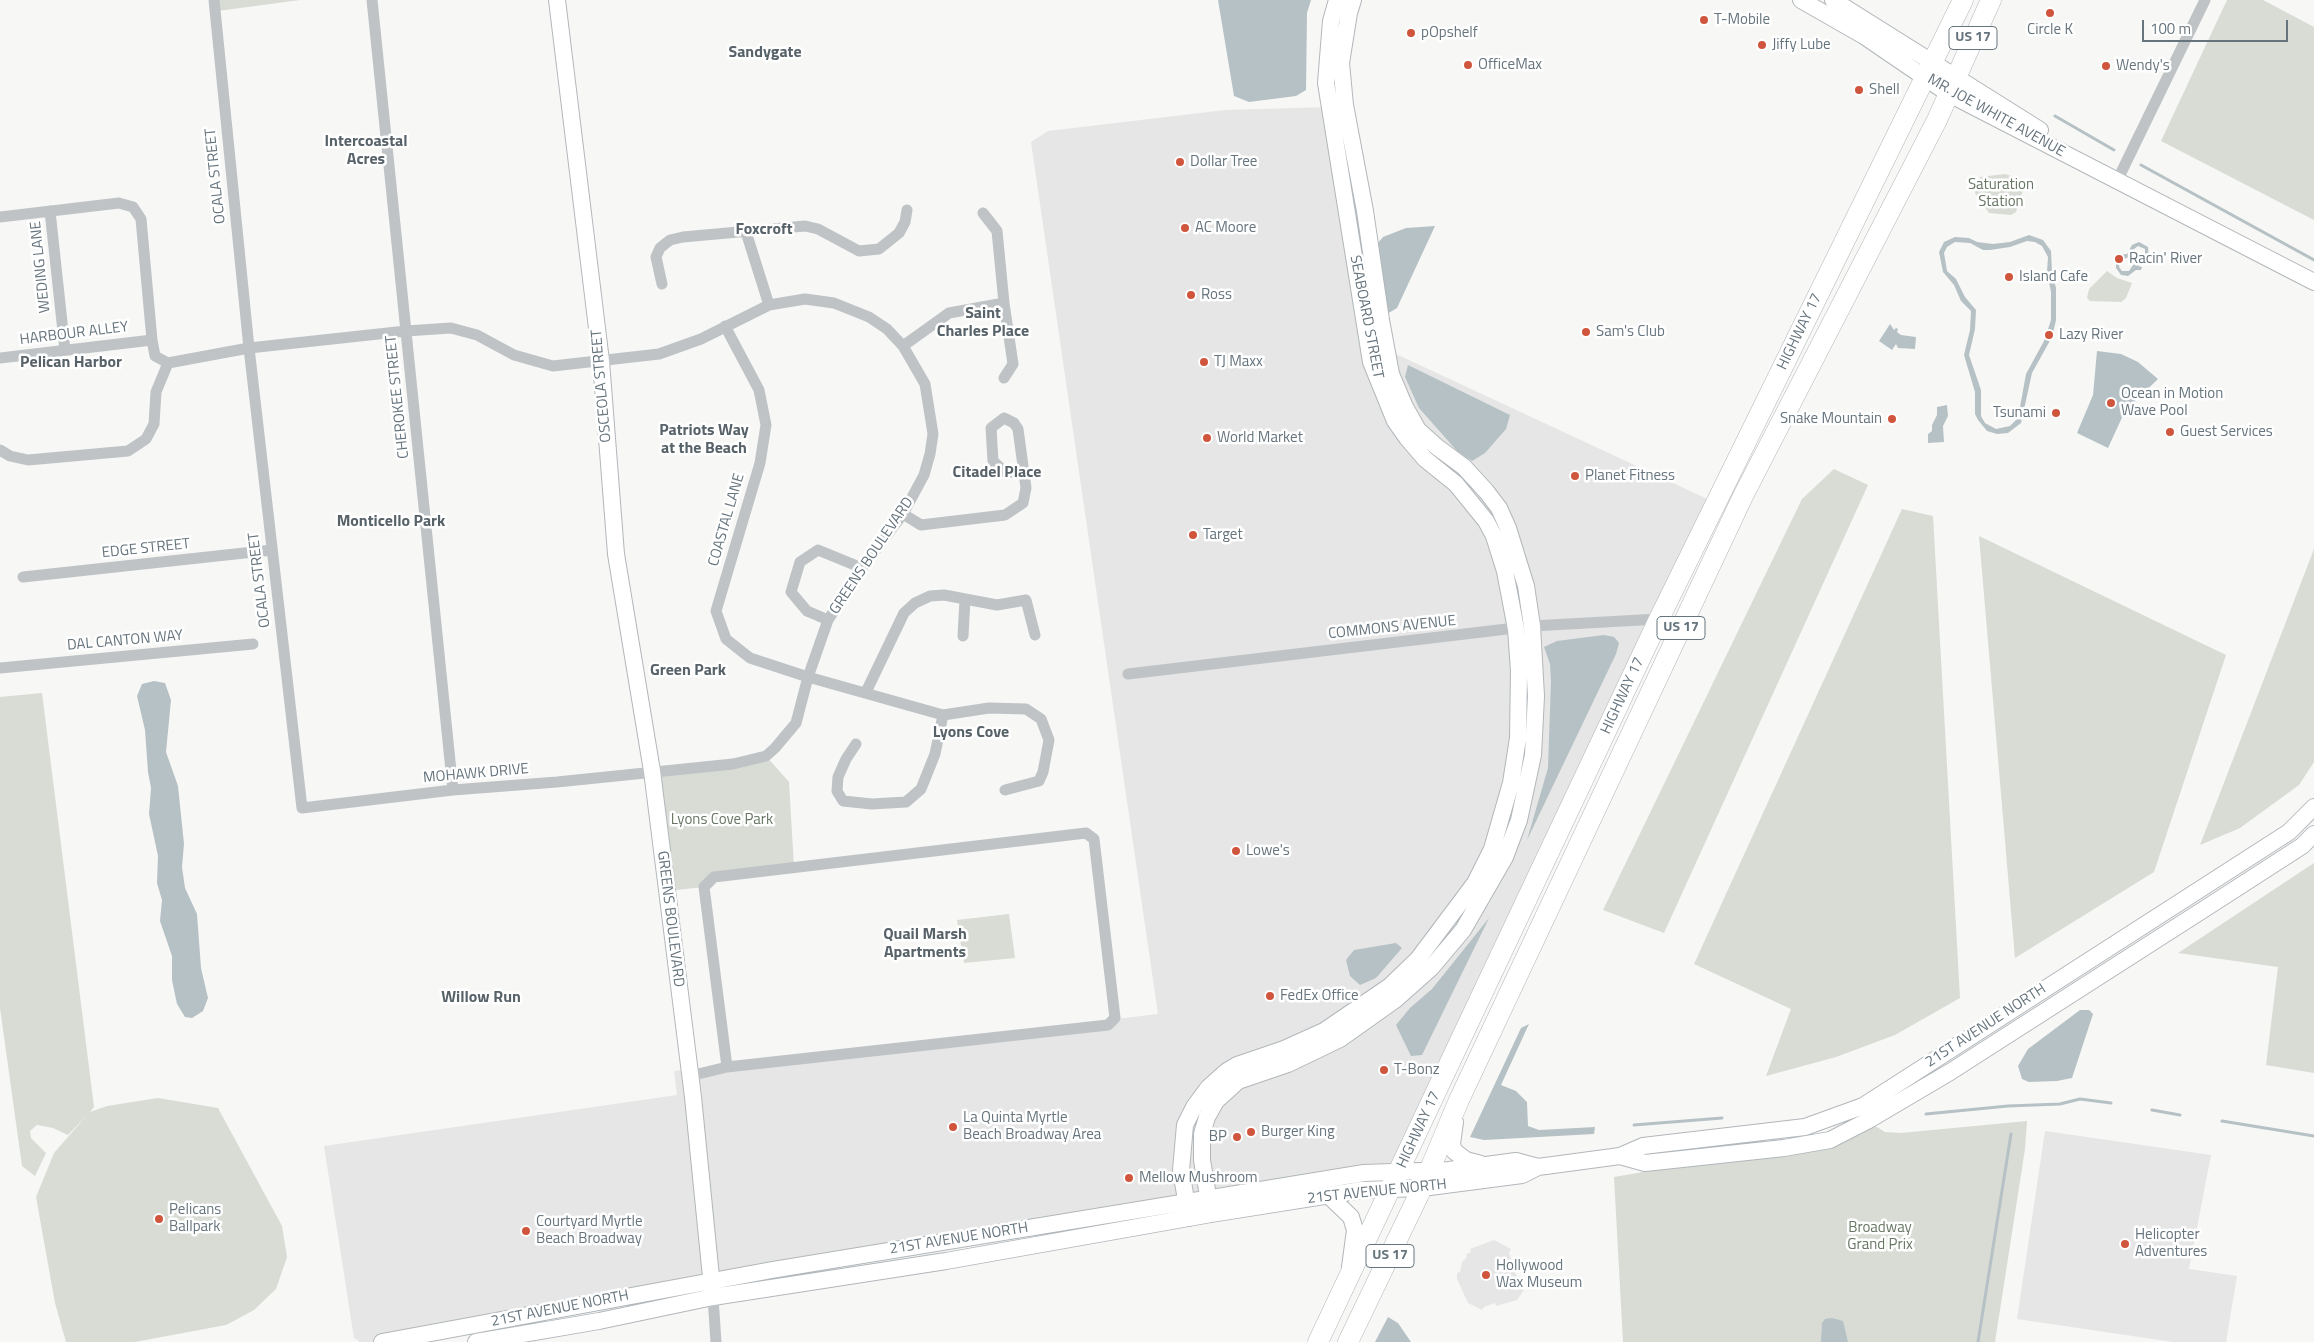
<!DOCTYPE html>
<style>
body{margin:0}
#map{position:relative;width:2314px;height:1342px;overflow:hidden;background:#f7f7f5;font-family:"Titillium Web",sans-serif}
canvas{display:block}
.scale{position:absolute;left:2142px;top:20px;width:146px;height:22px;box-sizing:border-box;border:2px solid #66747d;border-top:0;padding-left:6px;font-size:15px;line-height:18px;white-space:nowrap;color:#66747d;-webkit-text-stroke:4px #fff;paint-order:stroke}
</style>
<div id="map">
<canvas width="2314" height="1342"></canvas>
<div class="scale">100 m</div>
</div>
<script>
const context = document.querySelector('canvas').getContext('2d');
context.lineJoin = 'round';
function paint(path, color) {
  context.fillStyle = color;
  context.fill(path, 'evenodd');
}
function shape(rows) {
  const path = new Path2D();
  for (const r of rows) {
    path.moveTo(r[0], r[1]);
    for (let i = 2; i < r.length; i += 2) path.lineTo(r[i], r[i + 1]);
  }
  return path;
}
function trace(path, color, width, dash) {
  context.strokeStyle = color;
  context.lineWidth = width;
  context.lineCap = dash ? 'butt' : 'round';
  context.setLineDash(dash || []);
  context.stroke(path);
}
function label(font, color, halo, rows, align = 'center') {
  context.font = font + ' "Titillium Web",sans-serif';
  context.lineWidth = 5;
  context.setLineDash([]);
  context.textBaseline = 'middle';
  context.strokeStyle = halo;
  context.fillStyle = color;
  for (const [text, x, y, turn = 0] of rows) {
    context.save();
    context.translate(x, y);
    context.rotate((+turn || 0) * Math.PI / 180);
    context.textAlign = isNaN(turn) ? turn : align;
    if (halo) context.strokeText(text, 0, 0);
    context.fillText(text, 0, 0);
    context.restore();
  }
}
const built = shape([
 [1330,107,1368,341,1716,503,1400,1171,382,1342,360,1342,354,1338,324,1146,677,1095,674,1071,1158,1014,1031,142,1048,131,1225,110],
 [2045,1131,2211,1155,2189,1269,2237,1276,2226,1342,2173,1342,2017,1319],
 [1494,1240,1511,1249,1509,1253,1517,1277,1521,1276,1524,1290,1517,1300,1496,1306,1495,1303,1484,1307,1482,1310,1468,1303,1457,1279,1457,1273,1460,1272,1462,1262,1467,1257,1466,1254,1471,1252,1470,1249]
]);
const green = shape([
 [216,0,300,0,218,11],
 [2227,0,2263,0,2314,27,2314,220,2161,141],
 [2005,174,2020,179,2025,184,2016,212,2011,215,1989,213,1975,193,1980,177],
 [2107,271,2117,278,2132,283,2126,298,2121,302,2090,301,2087,298,2089,289],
 [1834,469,1868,485,1664,933,1603,910,1802,499],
 [1902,509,1933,516,1960,998,1895,1035,1836,1057,1766,1076,1791,1009,1694,964],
 [1979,536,2226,655,2154,872,2015,958],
 [2314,549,2314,762,2299,785,2240,828,2200,845],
 [42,693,94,1107,90,1112,107,1106,158,1098,218,1108,282,1226,287,1257,276,1289,254,1310,226,1325,135,1342,66,1342,55,1303,36,1197,54,1153,88,1114,68,1135,53,1128,37,1125,30,1131,31,1138,46,1153,35,1176,22,1166,0,1008,0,697],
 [766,756,789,782,794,867,714,877,704,887,667,891,652,771],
 [2314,863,2314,1073,2266,1065,2278,967,2178,953],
 [1009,914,1015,958,964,963,957,920],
 [1867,1121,1885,1132,1901,1133,2027,1121,2025,1149,1995,1342,1623,1342,1614,1177,1830,1140]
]);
const water = shape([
 [1218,0,1311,0,1307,13,1306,90,1296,96,1249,102,1234,96],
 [1435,226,1397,308,1387,314,1378,243,1383,237,1406,228],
 [2029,235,2043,240,2051,251,2052,272,2056,288,2056,320,2052,337,2032,373,2021,423,2008,433,1997,434,1987,431,1978,420,1975,414,1975,392,1964,355,1970,330,1971,311,1961,301,1954,285,1943,272,1939,252,1944,242,1955,237,1969,238,1977,242,1993,244,2010,242],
 [2027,241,2035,242,2042,246,2048,257,2047,272,2051,292,2051,320,2044,341,2026,374,2018,418,2010,426,1996,429,1985,423,1981,416,1981,390,1969,355,1975,329,1976,310,1965,297,1956,279,1947,271,1944,253,1947,247,1955,242,1970,243,1983,250,1990,250,2010,247],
 [2139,242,2148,247,2149,259,2138,266,2142,267,2141,270,2136,270,2128,276,2121,275,2116,268,2116,260,2120,255,2127,254,2132,245],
 [2138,246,2145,249,2145,257,2135,262,2129,271,2122,271,2119,267,2120,261,2131,256,2134,249],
 [1890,324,1894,330,1896,328,1898,329,1897,332,1901,335,1916,337,1915,349,1898,348,1896,344,1892,350,1879,341],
 [2097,351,2121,354,2138,362,2158,379,2125,411,2108,448,2077,433,2093,395],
 [1408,365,1510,415,1506,429,1485,453,1472,461,1458,452,1419,408,1405,377],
 [1947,405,1948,416,1943,426,1944,442,1928,443,1928,434,1932,431,1932,425,1937,415,1937,407],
 [1604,635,1614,637,1619,643,1616,654,1527,840,1548,768,1551,681,1550,664,1544,647,1557,641],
 [154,681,165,683,171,700,166,752,178,786,184,844,182,867,185,888,197,914,201,968,208,998,203,1011,192,1018,185,1017,177,1004,172,980,172,956,160,921,162,900,157,883,158,856,149,814,151,788,148,772,145,730,137,696,142,684],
 [1489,918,1422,1055,1411,1056,1396,1025,1410,1008,1432,989],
 [1396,943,1402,948,1376,978,1360,985,1350,976,1346,960,1354,950],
 [2080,1010,2089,1010,2093,1014,2072,1078,2057,1081,2029,1082,2022,1079,2018,1066,2028,1049],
 [1529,1024,1501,1085,1516,1091,1527,1102,1528,1126,1539,1130,1595,1127,1594,1134,1484,1140,1470,1137,1521,1028],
 [1388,1317,1398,1323,1411,1342,1375,1342],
 [1832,1318,1843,1321,1848,1342,1821,1342,1822,1323,1825,1319]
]);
const stream = shape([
 [2055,116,2114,150],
 [2141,165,2314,260],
 [2152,1110,2180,1115],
 [1926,1114,2008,1106,2060,1104,2080,1099,2111,1103],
 [2222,1121,2314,1136],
 [1634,1125,1722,1118],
 [1978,1342,2011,1134]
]);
const street = shape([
 [372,0,453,790],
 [2117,181,2205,0],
 [50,211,65,350],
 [983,213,997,231,1004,303,1013,364,1004,378],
 [0,217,119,203,133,207,141,219,152,340,155,356,168,363,249,348,406,331,451,328,477,335,514,355,553,366,659,354,701,339,769,305,805,299,834,303,869,317,887,329,903,346,925,384,933,434,930,454,924,475,903,514,862,568,828,620,808,677,796,723,775,748,766,756,733,764,557,782,453,790,302,808,249,348,214,0],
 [746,232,769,305],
 [662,284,656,257,660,248,670,240,683,237,805,226,818,229,859,251,879,249,899,233,905,222,907,210],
 [725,326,759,390,766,425,760,463,716,611,726,639,750,658,808,677,943,715,989,708,1026,709,1041,719,1049,740,1043,772,1039,781,1005,790],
 [903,346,949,313,1004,303],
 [0,358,152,340],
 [0,450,10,456,28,460,128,451,146,439,154,424,156,392,168,363],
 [903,514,921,525,1005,515,1023,503,1026,488,1018,429,1014,423,1004,418,991,428,993,461,1005,472,1024,472],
 [23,577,272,550],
 [828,620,807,611,791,592,800,562,818,550,862,568],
 [963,636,965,599],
 [0,668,253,644],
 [1128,674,1532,626,1659,619],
 [866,692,904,613,915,603,930,596,944,595,997,605,1026,600,1035,635],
 [856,744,846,759,838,777,837,791,843,801,872,804,906,802,921,789,935,754,943,715],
 [690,1076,727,1067,1108,1025,1115,1018,1094,839,1086,833,714,877,704,887,727,1067],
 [713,1297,716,1342]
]);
const secondary = shape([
 [557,0,601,361,616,554,652,771,693,1097,713,1297],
 [1801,0,1864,36,1949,94,2314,282],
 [1833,0,2040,130],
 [1455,1122,1452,1144,1454,1151,1466,1160,1481,1164],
 [1620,1156,1645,1163,1784,1148,1830,1140,1867,1121,1950,1072,2209,906,2302,846,2314,834],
 [1328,1195,1351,1217,1355,1230,1350,1267],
 [1211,1214,1202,1160,1202,1134,1207,1117,1216,1101,1238,1081,1288,1064,1340,1039,1395,1000,1431,968,1463,930,1505,857,1519,820,1533,755,1536,696,1532,626,1526,586,1508,528,1499,508,1486,491,1464,467,1437,447,1418,430,1405,407,1391,374,1381,320,1365,211,1345,105,1341,63,1349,13,1353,0],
 [1189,1218,1181,1170,1185,1125,1194,1107,1208,1088,1227,1071,1237,1065,1284,1049,1324,1031,1390,986,1418,959,1475,883,1492,849,1511,783,1518,738,1519,671,1516,629,1505,571,1494,536,1486,521,1456,484,1425,459,1407,438,1395,421,1371,362,1326,83,1331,21,1337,0],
 [382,1342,772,1270,1364,1173,1449,1170,1516,1161,1538,1167],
 [476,1342,599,1321,713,1297,946,1261,1211,1214,1362,1190,1422,1188,1522,1175,1538,1167,1620,1156,1643,1146,1805,1127,1863,1106,2289,832,2314,807]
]);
const highway = shape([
 [1318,1342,1659,619,1963,0],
 [1348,1342,1422,1188,1459,1100,1743,496,1937,120,1991,0]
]);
const markers = [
 [2050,13,5,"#d0553d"],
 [1704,20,5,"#d0553d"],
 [1411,33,5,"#d0553d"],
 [1762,45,5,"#d0553d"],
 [1468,65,5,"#d0553d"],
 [2106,66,5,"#d0553d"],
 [1859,90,5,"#d0553d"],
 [1180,162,5,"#d0553d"],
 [1185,228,5,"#d0553d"],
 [2119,259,5,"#d0553d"],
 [2009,277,5,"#d0553d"],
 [1191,295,5,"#d0553d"],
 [1586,332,5,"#d0553d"],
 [2049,335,5,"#d0553d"],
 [1204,362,5,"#d0553d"],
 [2111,403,5,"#d0553d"],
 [2056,413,5,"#d0553d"],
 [1892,419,5,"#d0553d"],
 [2170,432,5,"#d0553d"],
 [1207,438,5,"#d0553d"],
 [1575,476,5,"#d0553d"],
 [1193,535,5,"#d0553d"],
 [1236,851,5,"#d0553d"],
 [1270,996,5,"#d0553d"],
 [1384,1070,5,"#d0553d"],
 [953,1127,5,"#d0553d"],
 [1251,1132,5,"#d0553d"],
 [1237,1137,5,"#d0553d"],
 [1129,1178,5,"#d0553d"],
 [159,1219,5,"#d0553d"],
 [526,1231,5,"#d0553d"],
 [2125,1244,5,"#d0553d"],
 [1486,1275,5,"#d0553d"]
];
const shields = [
 [1973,38,48],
 [1681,628,48],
 [1390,1256,48]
];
const shieldNames = [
 ["US 17",1973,38],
 ["US 17",1681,628],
 ["US 17",1390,1256]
];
const poiNames = [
 ["T-Mobile",1714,20],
 ["Circle K",2050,30,"center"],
 ["pOpshelf",1421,33],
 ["Jiffy Lube",1772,45],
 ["OfficeMax",1478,65],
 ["Wendy's",2116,66],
 ["Shell",1869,90],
 ["Dollar Tree",1190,162],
 ["AC Moore",1195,228],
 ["Racin' River",2129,259],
 ["Island Cafe",2019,277],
 ["Ross",1201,295],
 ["Sam's Club",1596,332],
 ["Lazy River",2059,335],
 ["TJ Maxx",1214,362],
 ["Ocean in Motion",2121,394],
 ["Wave Pool",2121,411],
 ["Tsunami",2046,413,"right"],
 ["Snake Mountain",1882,419,"right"],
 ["Guest Services",2180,432],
 ["World Market",1217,438],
 ["Planet Fitness",1585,476],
 ["Target",1203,535],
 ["Lowe's",1246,851],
 ["FedEx Office",1280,996],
 ["T-Bonz",1394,1070],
 ["La Quinta Myrtle",963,1118],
 ["Beach Broadway Area",963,1135],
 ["Burger King",1261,1132],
 ["BP",1227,1137,"right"],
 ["Mellow Mushroom",1139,1178],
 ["Pelicans",169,1210],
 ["Ballpark",169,1227],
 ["Courtyard Myrtle",536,1222],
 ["Beach Broadway",536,1239],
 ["Helicopter",2135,1235],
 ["Adventures",2135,1252],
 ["Hollywood",1496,1266],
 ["Wax Museum",1496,1283]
];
const streetNames = [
 ["MR. JOE WHITE AVENUE",1996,116,29],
 ["OCALA STREET",216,176,-96],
 ["WEDING LANE",41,267,-96],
 ["SEABOARD STREET",1366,317,79],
 ["HIGHWAY 17",1800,332,-64],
 ["HARBOUR ALLEY",74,334,-7],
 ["OSCEOLA STREET",602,386,-95],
 ["CHEROKEE STREET",398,397,-96],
 ["COASTAL LANE",727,520,-74],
 ["EDGE STREET",146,549,-6],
 ["GREENS BOULEVARD",872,556,-56],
 ["OCALA STREET",260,580,-97],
 ["COMMONS AVENUE",1392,628,-6],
 ["DAL CANTON WAY",125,641,-5],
 ["HIGHWAY 17",1623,696,-65],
 ["MOHAWK DRIVE",476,774,-5],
 ["GREENS BOULEVARD",670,919,83],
 ["21ST AVENUE NORTH",1986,1026,-33],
 ["HIGHWAY 17",1419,1130,-65],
 ["21ST AVENUE NORTH",1377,1192,-6],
 ["21ST AVENUE NORTH",959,1239,-9],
 ["21ST AVENUE NORTH",560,1309,-11]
];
const parkNames = [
 ["Saturation",2001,185],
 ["Station",2001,202],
 ["Lyons Cove Park",722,820],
 ["Broadway",1880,1228],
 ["Grand Prix",1880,1245]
];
const neighbourhoodNames = [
 ["Sandygate",765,53],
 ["Intercoastal",366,142],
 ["Acres",366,160],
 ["Foxcroft",764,230],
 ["Saint",983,314],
 ["Charles Place",983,332],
 ["Pelican Harbor",71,363],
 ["Patriots Way",704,431],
 ["at the Beach",704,449],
 ["Citadel Place",997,473],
 ["Monticello Park",391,522],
 ["Green Park",688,671],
 ["Lyons Cove",971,733],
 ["Quail Marsh",925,935],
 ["Apartments",925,953],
 ["Willow Run",481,998]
];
paint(built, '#e5e6e5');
paint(green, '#d8dcd5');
paint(water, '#b6c1c5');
trace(stream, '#b6c1c5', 3);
trace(secondary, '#b2b7bb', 18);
trace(highway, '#b3b6b9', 21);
trace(street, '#bfc3c6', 11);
trace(secondary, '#fff', 16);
trace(highway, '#fff', 20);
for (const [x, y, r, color] of markers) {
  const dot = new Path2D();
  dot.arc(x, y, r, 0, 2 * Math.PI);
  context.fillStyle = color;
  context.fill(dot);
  trace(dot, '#fff', 2);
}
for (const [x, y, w] of shields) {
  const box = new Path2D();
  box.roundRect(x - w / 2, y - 11.5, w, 23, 4);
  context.fillStyle = '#fff';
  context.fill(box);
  trace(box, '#66747d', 1);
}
label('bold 14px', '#66747d', null, shieldNames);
label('15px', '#66747d', '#fff', poiNames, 'left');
label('15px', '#66747d', '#fff', streetNames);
label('15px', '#687664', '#fff', parkNames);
label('bold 16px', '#576269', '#fff', neighbourhoodNames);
</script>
